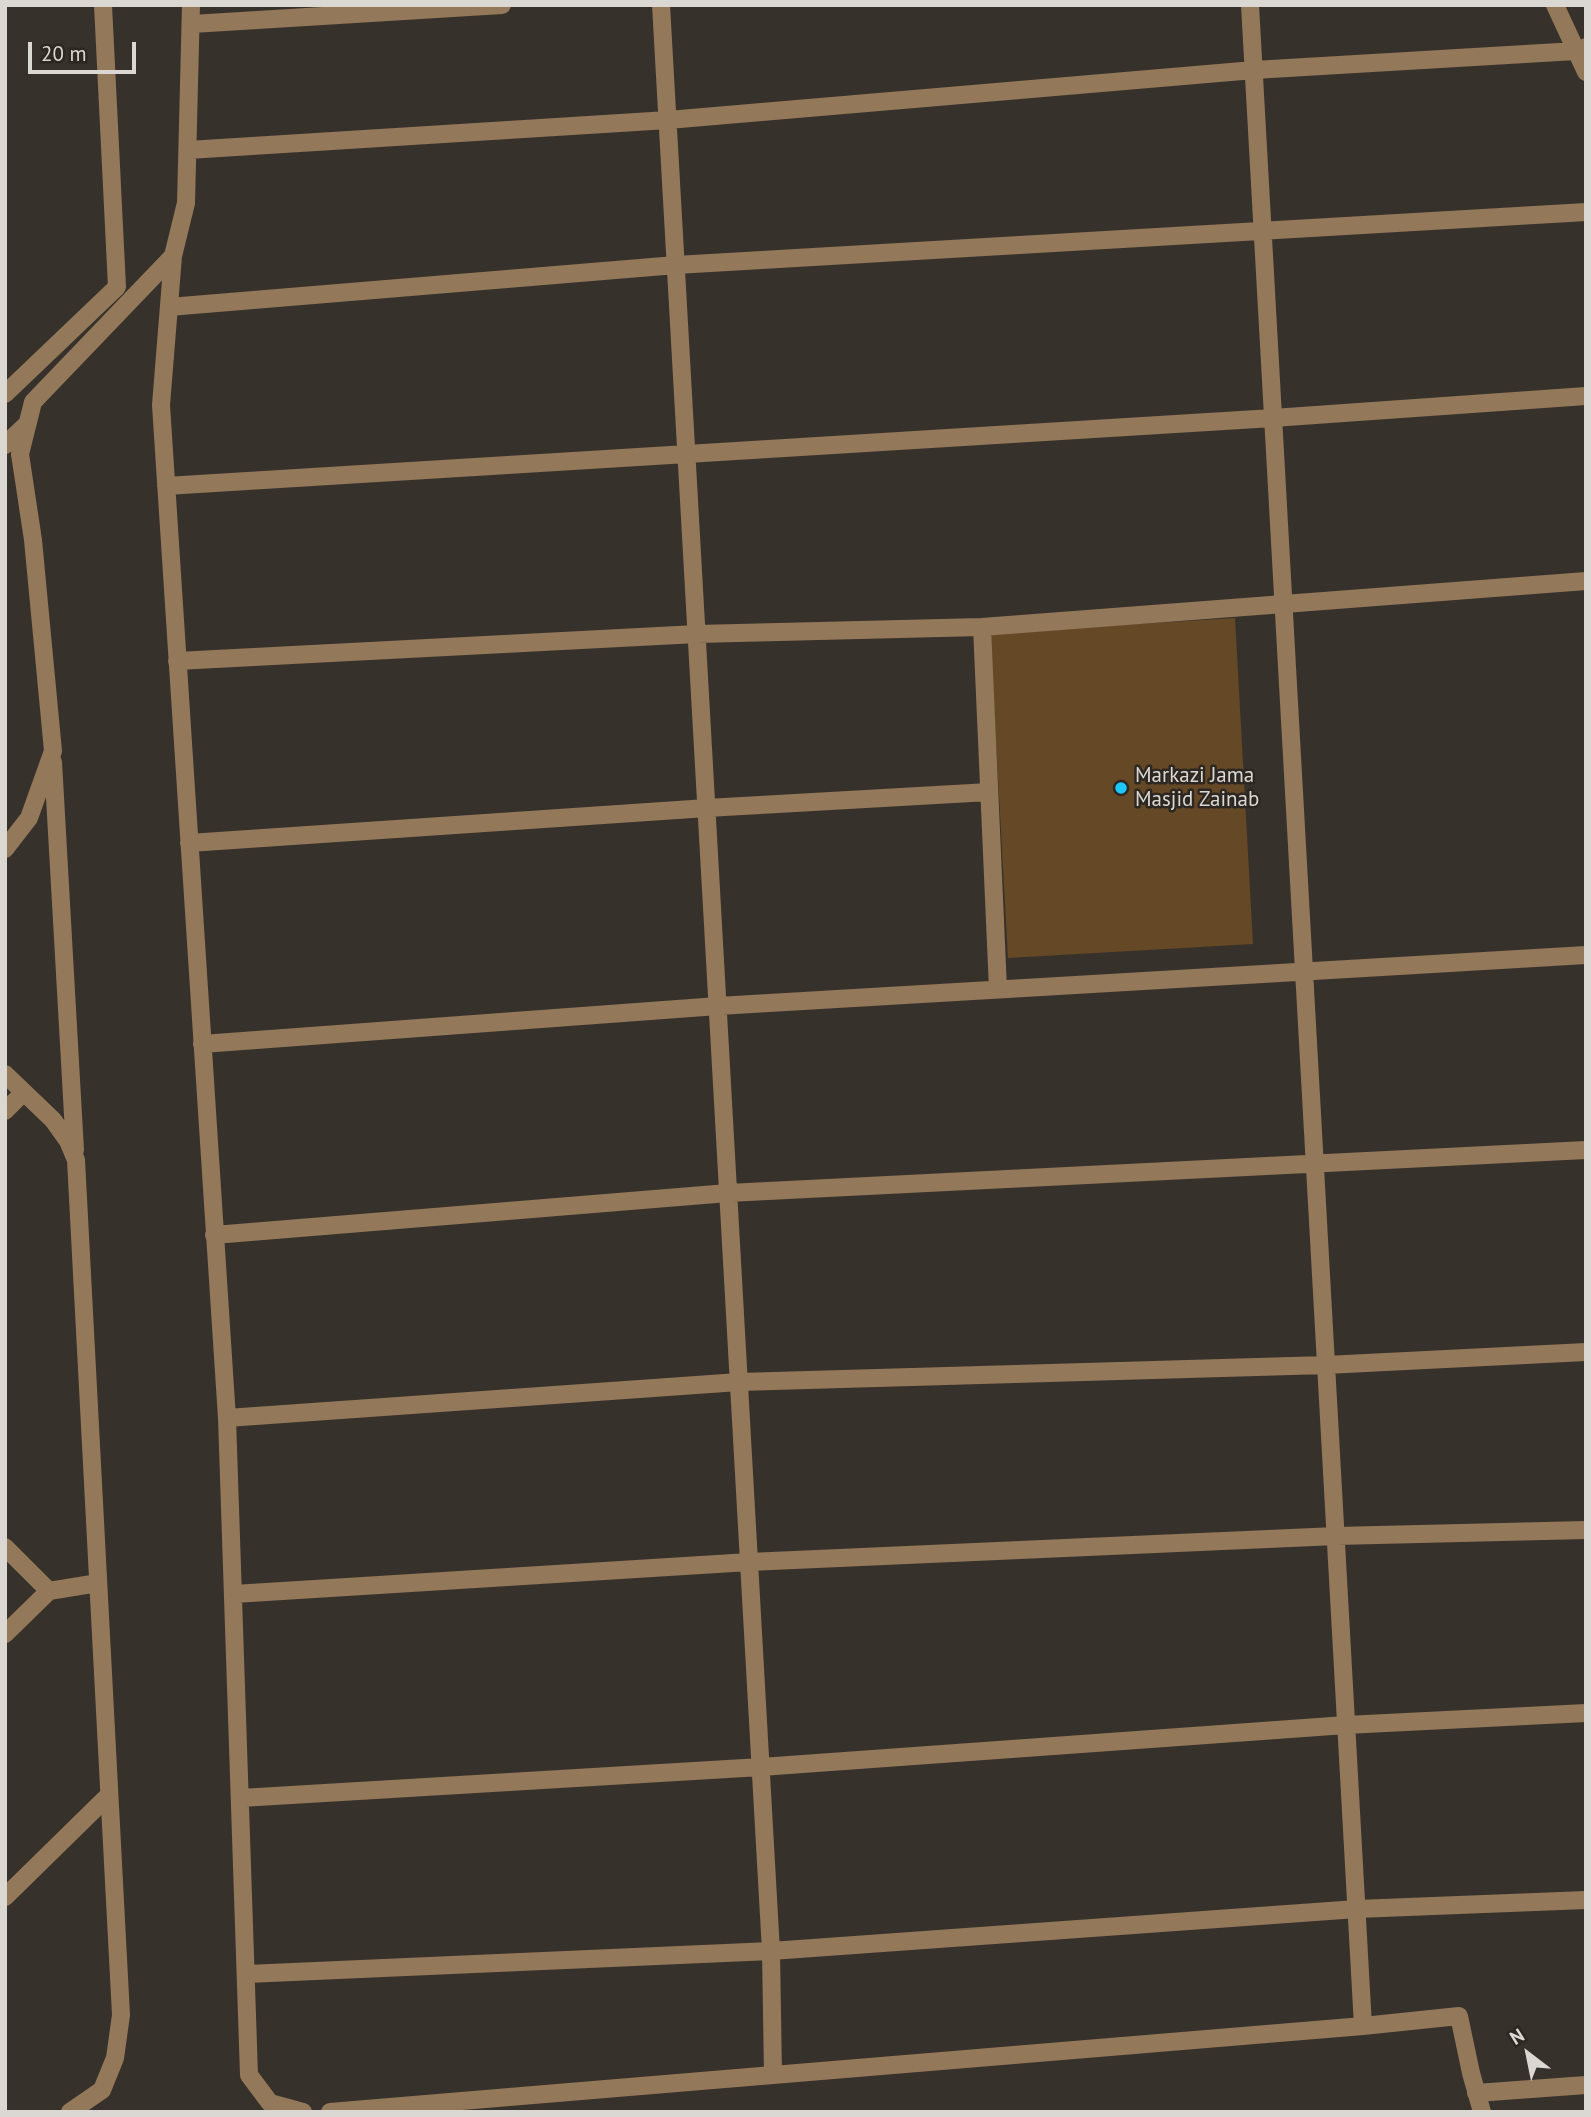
<!DOCTYPE html>
<style>
body{margin:0}
#map{position:relative;width:1591px;height:2117px;overflow:hidden;background:#37312b;font-family:"PT Sans",sans-serif}
canvas{display:block}
.frame{position:absolute;inset:0;border:7px solid #dbd8d4;pointer-events:none}
.north{position:absolute;left:1493px;top:2019px;width:70px;height:70px;-webkit-text-stroke:5px #2d2721;paint-order:stroke;rotate:328deg;font-size:19px;font-weight:700;line-height:28px;text-align:center;color:#dbd8d4}
.north::after{content:'';display:block;margin:auto;width:24px;height:32px;background:#dbd8d4;clip-path:polygon(50% 0,100% 100%,50% 72%,0 100%)}
.scale{position:absolute;left:28px;top:42px;width:108px;height:32px;box-sizing:border-box;border:4px solid #dbd8d4;border-top:0;padding-left:9px;font-size:21px;line-height:24px;white-space:nowrap;color:#dbd8d4;-webkit-text-stroke:5px #2d2721;paint-order:stroke}
</style>
<div id="map">
<canvas width="1591" height="2117"></canvas>
<div class="frame"></div>
<div class="north">N</div>
<div class="scale">20 m</div>
</div>
<script>
const context = document.querySelector('canvas').getContext('2d');
context.lineJoin = 'round';
function paint(path, color) {
  context.fillStyle = color;
  context.fill(path, 'evenodd');
}
function shape(rows) {
  const path = new Path2D();
  for (const r of rows) {
    path.moveTo(r[0], r[1]);
    for (let i = 2; i < r.length; i += 2) path.lineTo(r[i], r[i + 1]);
  }
  return path;
}
function trace(path, color, width, dash) {
  context.strokeStyle = color;
  context.lineWidth = width;
  context.lineCap = dash ? 'butt' : 'round';
  context.setLineDash(dash || []);
  context.stroke(path);
}
function label(font, color, halo, rows, align = 'center') {
  context.font = font + ' "PT Sans",sans-serif';
  context.lineWidth = 5;
  context.setLineDash([]);
  context.textBaseline = 'middle';
  context.strokeStyle = halo;
  context.fillStyle = color;
  for (const [text, x, y, turn = 0] of rows) {
    context.save();
    context.translate(x, y);
    context.rotate((+turn || 0) * Math.PI / 180);
    context.textAlign = isNaN(turn) ? turn : align;
    if (halo) context.strokeText(text, 0, 0);
    context.fillText(text, 0, 0);
    context.restore();
  }
}
const building = shape([
 [1235,618,1253,944,1008,958,990,633]
]);
const minor = shape([
 [661,5,771,1951,773,2075,1363,2026,1250,5],
 [1555,5,1586,72],
 [192,24,502,5],
 [188,150,668,120,1254,70,1576,51,1586,47],
 [173,256,161,405,227,1418,249,2075,270,2103,303,2112],
 [169,307,676,265,1586,212],
 [5,394,117,287,103,5],
 [5,445,28,423],
 [166,486,1273,418,1586,396],
 [982,627,998,989],
 [177,661,697,634,982,627,1586,581],
 [53,762,75,1150],
 [189,843,707,808,989,792],
 [5,849,29,818,53,751,33,540,20,454,33,402,173,256,186,203,191,5],
 [202,1044,718,1006,1586,955],
 [5,1074,53,1120,68,1141,76,1160,121,2015,115,2058,102,2090,70,2112],
 [5,1111,24,1092],
 [214,1235,728,1193,1586,1150],
 [227,1418,739,1382,1326,1365,1586,1352],
 [5,1547,49,1591],
 [234,1594,749,1562,1336,1536,1586,1530],
 [5,1634,49,1591,98,1583],
 [241,1798,761,1767,1346,1725,1586,1713],
 [5,1897,109,1795],
 [247,1974,771,1951,1357,1909,1586,1900],
 [1363,2026,1459,2016,1471,2073,1482,2112],
 [1476,2093,1586,2085],
 [330,2112,773,2075]
]);
const markers = [
 [1121,788,7,"#1dc9fc"]
];
const poiNames = [
 ["Markazi Jama",1135,776],
 ["Masjid Zainab",1135,800]
];
paint(building, '#654825');
trace(minor, '#937859', 18);
for (const [x, y, r, color] of markers) {
  const dot = new Path2D();
  dot.arc(x, y, r, 0, 2 * Math.PI);
  context.fillStyle = color;
  context.fill(dot);
  trace(dot, '#2d2721', 2.5);
}
label('21px', '#dbd8d4', '#2d2721', poiNames, 'left');
</script>
